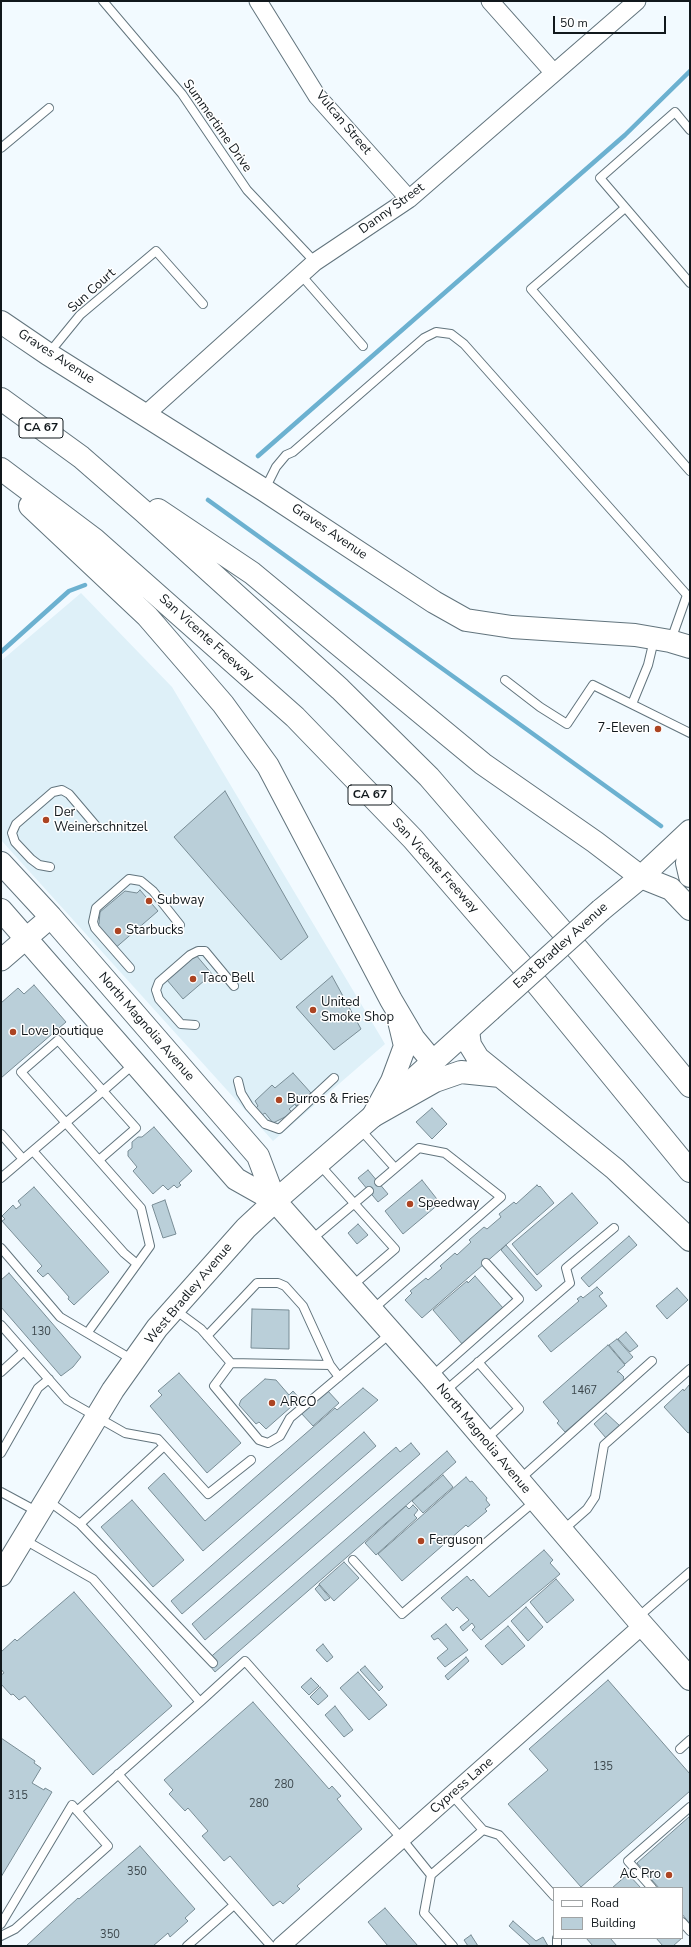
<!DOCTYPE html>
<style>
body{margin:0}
#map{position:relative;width:691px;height:1947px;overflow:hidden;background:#f2faff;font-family:"Nunito Sans",sans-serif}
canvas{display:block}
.frame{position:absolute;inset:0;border:2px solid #11181c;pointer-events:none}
.legend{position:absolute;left:553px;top:1887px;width:130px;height:52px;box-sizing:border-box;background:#fff;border:1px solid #a0a3a4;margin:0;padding:5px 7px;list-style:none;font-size:12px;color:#11181c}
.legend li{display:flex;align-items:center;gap:8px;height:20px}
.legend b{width:20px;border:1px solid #a0a3a4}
.scale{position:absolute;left:553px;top:16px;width:113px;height:18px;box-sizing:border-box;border:2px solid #11181c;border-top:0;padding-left:5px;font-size:12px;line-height:14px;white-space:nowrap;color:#11181c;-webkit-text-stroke:3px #fff;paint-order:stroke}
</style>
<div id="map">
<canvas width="691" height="1947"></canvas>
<div class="frame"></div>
<ul class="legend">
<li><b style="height:5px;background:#fff"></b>Road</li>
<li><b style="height:11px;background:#bacfd9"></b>Building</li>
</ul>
<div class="scale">50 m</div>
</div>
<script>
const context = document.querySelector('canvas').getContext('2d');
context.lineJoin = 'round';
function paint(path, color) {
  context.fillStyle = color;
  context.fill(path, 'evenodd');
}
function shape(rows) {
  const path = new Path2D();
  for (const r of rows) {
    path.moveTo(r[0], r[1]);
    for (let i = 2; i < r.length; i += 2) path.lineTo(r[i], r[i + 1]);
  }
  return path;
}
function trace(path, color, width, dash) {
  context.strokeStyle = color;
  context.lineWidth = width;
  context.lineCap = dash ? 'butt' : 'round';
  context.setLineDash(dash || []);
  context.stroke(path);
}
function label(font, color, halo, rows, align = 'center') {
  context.font = font + ' "Nunito Sans",sans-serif';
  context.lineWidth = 3;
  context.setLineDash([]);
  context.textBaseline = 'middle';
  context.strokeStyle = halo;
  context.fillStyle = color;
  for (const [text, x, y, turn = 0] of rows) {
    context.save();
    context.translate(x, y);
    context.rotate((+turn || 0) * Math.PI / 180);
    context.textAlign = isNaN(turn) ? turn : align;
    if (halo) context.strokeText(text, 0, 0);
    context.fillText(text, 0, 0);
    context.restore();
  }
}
const built = shape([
 [81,593,172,687,385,1044,273,1141,1,840,1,661]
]);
const stream = shape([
 [258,456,625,135,690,71],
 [208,500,661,826],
 [1,652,69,591,85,585]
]);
const building = shape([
 [225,791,308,937,281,960,174,837,225,791],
 [140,890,158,911,113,950,94,929,99,924,100,912,125,891,137,893,140,890],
 [196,955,212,974,183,999,167,980,196,955],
 [332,976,361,1029,334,1050,296,1007,332,976],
 [34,985,66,1022,1,1078,1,1003,18,988,24,994,34,985],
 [293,1073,311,1093,296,1106,295,1104,289,1109,292,1112,285,1117,273,1123,265,1113,262,1115,256,1108,258,1106,255,1101,272,1085,275,1088,293,1073],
 [432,1108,447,1124,432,1139,416,1122,432,1108],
 [154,1127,192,1171,179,1183,181,1185,177,1188,174,1185,168,1190,163,1185,153,1194,133,1171,137,1167,128,1156,128,1151,132,1148,132,1142,138,1137,142,1137,154,1127],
 [368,1170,388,1194,378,1202,358,1178,368,1170],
 [422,1180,440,1203,403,1234,385,1211,422,1180],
 [537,1185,539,1187,540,1186,554,1203,422,1318,405,1300,412,1293,410,1291,426,1278,428,1280,442,1268,440,1266,455,1253,457,1255,471,1242,469,1240,484,1227,487,1229,501,1217,499,1214,514,1202,516,1204,537,1185],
 [34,1187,109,1272,74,1305,68,1299,69,1297,48,1273,43,1277,37,1271,42,1266,2,1221,5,1219,2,1216,13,1205,16,1209,21,1205,18,1201,34,1187],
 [572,1193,598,1223,537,1275,512,1244,572,1193],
 [165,1200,176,1234,163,1238,152,1205,165,1200],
 [358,1224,368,1235,357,1244,348,1233,358,1224],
 [629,1236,637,1245,589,1287,581,1278,629,1236],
 [506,1245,542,1286,536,1291,501,1250,506,1245],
 [9,1273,81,1357,73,1367,61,1376,1,1307,1,1280,9,1273],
 [475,1276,503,1308,495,1314,497,1315,463,1345,433,1310,467,1281,468,1283,475,1276],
 [597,1287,603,1293,599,1296,607,1306,551,1352,538,1336,579,1301,577,1299,581,1296,583,1298,597,1287],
 [677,1288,688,1300,667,1319,656,1306,677,1288],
 [252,1309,289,1310,289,1349,251,1348,252,1309],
 [626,1332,638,1346,630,1352,618,1339,626,1332],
 [617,1339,633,1357,625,1364,609,1345,617,1339],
 [608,1345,625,1365,617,1372,619,1372,624,1377,623,1378,625,1381,565,1432,557,1423,559,1421,543,1402,608,1345],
 [179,1373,241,1443,207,1473,150,1406,162,1395,158,1391,179,1373],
 [265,1379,276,1380,289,1395,293,1391,300,1399,266,1429,259,1422,256,1424,239,1405,241,1400,265,1379],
 [690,1384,690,1432,688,1433,664,1407,683,1389,684,1391,690,1384],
 [363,1388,378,1400,203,1551,148,1488,164,1473,205,1521,335,1408,337,1410,363,1388],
 [327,1390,339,1403,313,1426,301,1413,327,1390],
 [606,1413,620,1426,606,1438,594,1424,606,1413],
 [364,1432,376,1446,182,1614,171,1601,364,1432],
 [411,1443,420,1454,205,1640,192,1624,396,1447,400,1452,411,1443],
 [447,1451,456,1462,215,1672,206,1661,447,1451],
 [443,1475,453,1487,423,1513,412,1501,443,1475],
 [466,1477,470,1482,472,1481,487,1498,486,1500,490,1505,485,1509,487,1511,468,1527,466,1525,402,1581,378,1554,466,1477],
 [132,1500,184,1560,153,1587,101,1527,132,1500],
 [413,1505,418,1510,414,1515,417,1518,376,1555,365,1543,406,1506,409,1509,413,1505],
 [544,1550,553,1560,550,1563,560,1574,481,1640,472,1630,475,1627,472,1623,463,1631,460,1627,469,1620,457,1607,453,1611,441,1598,467,1576,471,1581,473,1579,489,1597,544,1550],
 [344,1562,359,1578,334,1601,319,1584,344,1562],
 [556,1579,574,1600,547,1623,530,1602,556,1579],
 [319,1585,330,1598,325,1601,315,1589,319,1585],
 [74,1592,172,1706,93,1775,25,1696,19,1700,13,1694,11,1695,1,1684,1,1675,4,1673,1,1669,1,1652,15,1639,17,1641,74,1592],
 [526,1607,543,1627,528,1641,511,1621,526,1607],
 [446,1624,468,1650,445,1667,437,1658,448,1649,438,1638,434,1640,431,1636,446,1624],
 [508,1626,525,1646,502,1665,485,1646,508,1626],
 [323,1644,333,1657,327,1662,316,1650,323,1644],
 [466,1657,469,1661,448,1680,445,1676,466,1657],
 [365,1666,383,1687,379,1691,360,1670,365,1666],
 [358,1672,387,1705,369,1720,340,1688,358,1672],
 [311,1678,319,1686,309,1695,301,1687,311,1678],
 [608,1680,690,1774,690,1791,581,1887,508,1804,548,1770,529,1749,608,1680],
 [320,1687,328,1696,318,1705,310,1697,320,1687],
 [253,1702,329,1789,332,1786,341,1796,337,1799,362,1829,297,1886,300,1889,283,1904,280,1901,273,1906,230,1856,224,1861,202,1836,208,1831,188,1808,185,1811,169,1794,173,1790,164,1780,253,1702],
 [335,1706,353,1730,344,1737,325,1715,335,1706],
 [1,1738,35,1761,34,1763,41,1768,32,1783,44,1790,45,1788,52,1792,1,1877,1,1738],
 [690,1816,690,1924,682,1914,682,1888,659,1888,637,1863,690,1816],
 [140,1846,195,1909,185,1918,188,1921,170,1937,168,1933,153,1946,26,1946,78,1898,79,1899,140,1846],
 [628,1874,641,1888,612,1888,628,1874],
 [385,1908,418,1946,388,1946,368,1922,385,1908],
 [513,1921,536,1941,543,1937,548,1946,531,1946,509,1926,513,1921],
 [471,1935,478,1946,468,1946,464,1940,471,1935],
 [586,1938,610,1938,617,1946,593,1946,586,1938],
 [656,1938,682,1938,673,1946,663,1946,656,1938]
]);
const service = shape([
 [103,1,182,94,247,190,315,262],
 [690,130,675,112,600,178,690,283],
 [1,148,49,108],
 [625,208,531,289,690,471],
 [301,275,363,346],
 [49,353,80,315,156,251,203,304],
 [265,489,276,467,286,455,293,452,424,338,436,332,451,334,464,344,687,595,671,640],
 [505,680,540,707,567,724,593,685,690,733],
 [632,704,648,665,654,640],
 [50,867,39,865,31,859,15,842,12,833,16,824,53,792,62,790,69,794,97,827],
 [130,968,95,928,93,922,96,908,129,879,141,881,153,891,180,925],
 [195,1025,181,1024,159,999,156,990,159,982,190,955,198,951,205,951,234,986],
 [238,1081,241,1093,249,1106,265,1124,279,1129,334,1078],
 [360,1129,395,1168],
 [1,1134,23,1159],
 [33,1151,124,1253,137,1264],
 [319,1164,395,1249,352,1286],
 [1,1178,103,1091,136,1128,99,1160],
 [311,1240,369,1191],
 [1,1248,60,1317,133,1360],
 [174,1309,201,1329,231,1363,214,1386,259,1440,268,1443,280,1436,290,1418,391,1333],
 [372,1310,501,1197,445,1153,419,1148,379,1182],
 [1,1325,67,1400,125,1433,158,1439,208,1494,251,1460],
 [88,1332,150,1246,141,1208,21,1072,58,1040,103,1091,135,1063],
 [207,1336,257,1283,278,1283,285,1286,303,1306,330,1365],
 [478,1362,519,1409,486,1439],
 [231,1363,330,1365,339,1377],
 [1,1372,24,1351],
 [431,1377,519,1299,486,1263],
 [444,1392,570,1283,566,1268,614,1228],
 [1,1453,38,1388,49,1379],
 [520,1479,652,1361],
 [1,1492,38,1512],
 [47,1500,80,1524,213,1663],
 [80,1524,164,1446],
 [562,1531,587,1509,595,1497,604,1445,690,1369],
 [23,1539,93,1579,200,1702,77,1811],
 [353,1560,402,1614,535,1501],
 [637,1618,690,1572],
 [200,1702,245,1661,402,1839,431,1875,424,1913,453,1946],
 [680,1749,690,1740],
 [118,1774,271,1946],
 [452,1795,483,1830,499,1835,554,1896],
 [431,1875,483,1830],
 [652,1888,628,1861,690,1807],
 [682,1922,690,1931],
 [1,1924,72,1805,108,1846,15,1929,1,1936],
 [557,1938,557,1946],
 [187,1946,234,1905]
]);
const minor = shape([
 [258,1,317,96,409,199],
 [490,1,554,73],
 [146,414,315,262,409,199,637,1],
 [281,1946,643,1625]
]);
const tertiary = shape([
 [1,960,51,917]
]);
const secondary = shape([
 [1,322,48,354,264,490,434,602,466,620,512,627,635,635,670,641,690,647],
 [641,877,690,831],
 [1,1575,113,1390,157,1328,246,1228,275,1201]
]);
const primary = shape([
 [1,863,51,917,258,1156,275,1201],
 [1,910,236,1179,275,1201,431,1377,637,1619,690,1679],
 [601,910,641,877],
 [275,1201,373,1116,490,1010]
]);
const motorway = shape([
 [1,399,81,457,143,511,340,689,429,777,581,953,690,1086],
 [1,469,94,539,295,717,413,839,519,962,690,1171],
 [30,506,147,616,223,704,268,766,391,1000,414,1039,433,1062],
 [158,510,252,573,483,764,595,842,641,877,671,889,690,909],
 [690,847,687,863,690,876],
 [468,1031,470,1045,478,1058,615,1169,690,1240],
 [373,1116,435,1081,461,1072,500,1076],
 [373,1116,392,1081,405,1046,399,1021]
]);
const primaryBridge = shape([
 [490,1010,601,910]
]);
const markers = [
 [658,729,4,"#ac4422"],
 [46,820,4,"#ac4422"],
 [149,901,4,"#ac4422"],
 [118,931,4,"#ac4422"],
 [193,979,4,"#ac4422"],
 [313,1010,4,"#ac4422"],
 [13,1032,4,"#ac4422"],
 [279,1100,4,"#ac4422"],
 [410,1204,4,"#ac4422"],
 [272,1403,4,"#ac4422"],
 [421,1541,4,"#ac4422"],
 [669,1875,4,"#ac4422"]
];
const numberNames = [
 ["130",41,1332],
 ["1467",584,1391],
 ["135",603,1767],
 ["280",284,1785],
 ["315",18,1796],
 ["280",259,1804],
 ["350",137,1872],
 ["350",110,1935]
];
const shields = [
 [41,428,44],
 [370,795,44]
];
const shieldNames = [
 ["CA 67",41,428],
 ["CA 67",370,795]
];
const streetNames = [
 ["Vulcan Street",343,123,50],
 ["Summertime Drive",217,126,55],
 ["Danny Street",392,209,-36],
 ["Sun Court",92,291,-42],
 ["Graves Avenue",56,357,33],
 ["Graves Avenue",329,532,34],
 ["San Vicente Freeway",206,638,42],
 ["San Vicente Freeway",435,866,48],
 ["East Bradley Avenue",561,946,-42],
 ["North Magnolia Avenue",146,1027,49],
 ["West Bradley Avenue",189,1294,-50],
 ["North Magnolia Avenue",483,1439,50],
 ["Cypress Lane",462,1786,-41]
];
const poiNames = [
 ["7-Eleven",650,729,"right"],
 ["Der",54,813],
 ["Weinerschnitzel",54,828],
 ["Subway",157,901],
 ["Starbucks",126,931],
 ["Taco Bell",201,979],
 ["United",321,1003],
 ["Smoke Shop",321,1018],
 ["Love boutique",21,1032],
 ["Burros & Fries",287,1100],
 ["Speedway",418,1204],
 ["ARCO",280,1403],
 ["Ferguson",429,1541],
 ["AC Pro",661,1875,"right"]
];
paint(built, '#def0f8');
trace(stream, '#6cb1d0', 4.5);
paint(building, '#bacfd9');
trace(building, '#798d96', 1);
trace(service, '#62747d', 10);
trace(minor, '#62747d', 19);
trace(tertiary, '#62747d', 23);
trace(secondary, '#62747d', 24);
trace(primary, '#62747d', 24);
trace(motorway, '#62747d', 24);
trace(service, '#fff', 8);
trace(minor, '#fff', 17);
trace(tertiary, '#fff', 21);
trace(secondary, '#fff', 22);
trace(primary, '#fff', 22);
trace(motorway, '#fff', 22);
trace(primaryBridge, '#62747d', 24, []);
trace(primaryBridge, '#fff', 22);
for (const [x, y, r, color] of markers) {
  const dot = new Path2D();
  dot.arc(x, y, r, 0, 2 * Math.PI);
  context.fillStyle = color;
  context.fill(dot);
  trace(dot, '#fff', 1.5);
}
label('11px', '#3b464b', null, numberNames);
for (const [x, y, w] of shields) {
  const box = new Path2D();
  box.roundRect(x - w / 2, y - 10, w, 20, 3);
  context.fillStyle = '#fff';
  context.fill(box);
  trace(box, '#11181c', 1);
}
label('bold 12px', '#11181c', null, shieldNames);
label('13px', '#11181c', '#fff', streetNames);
label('13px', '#11181c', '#fff', poiNames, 'left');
</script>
